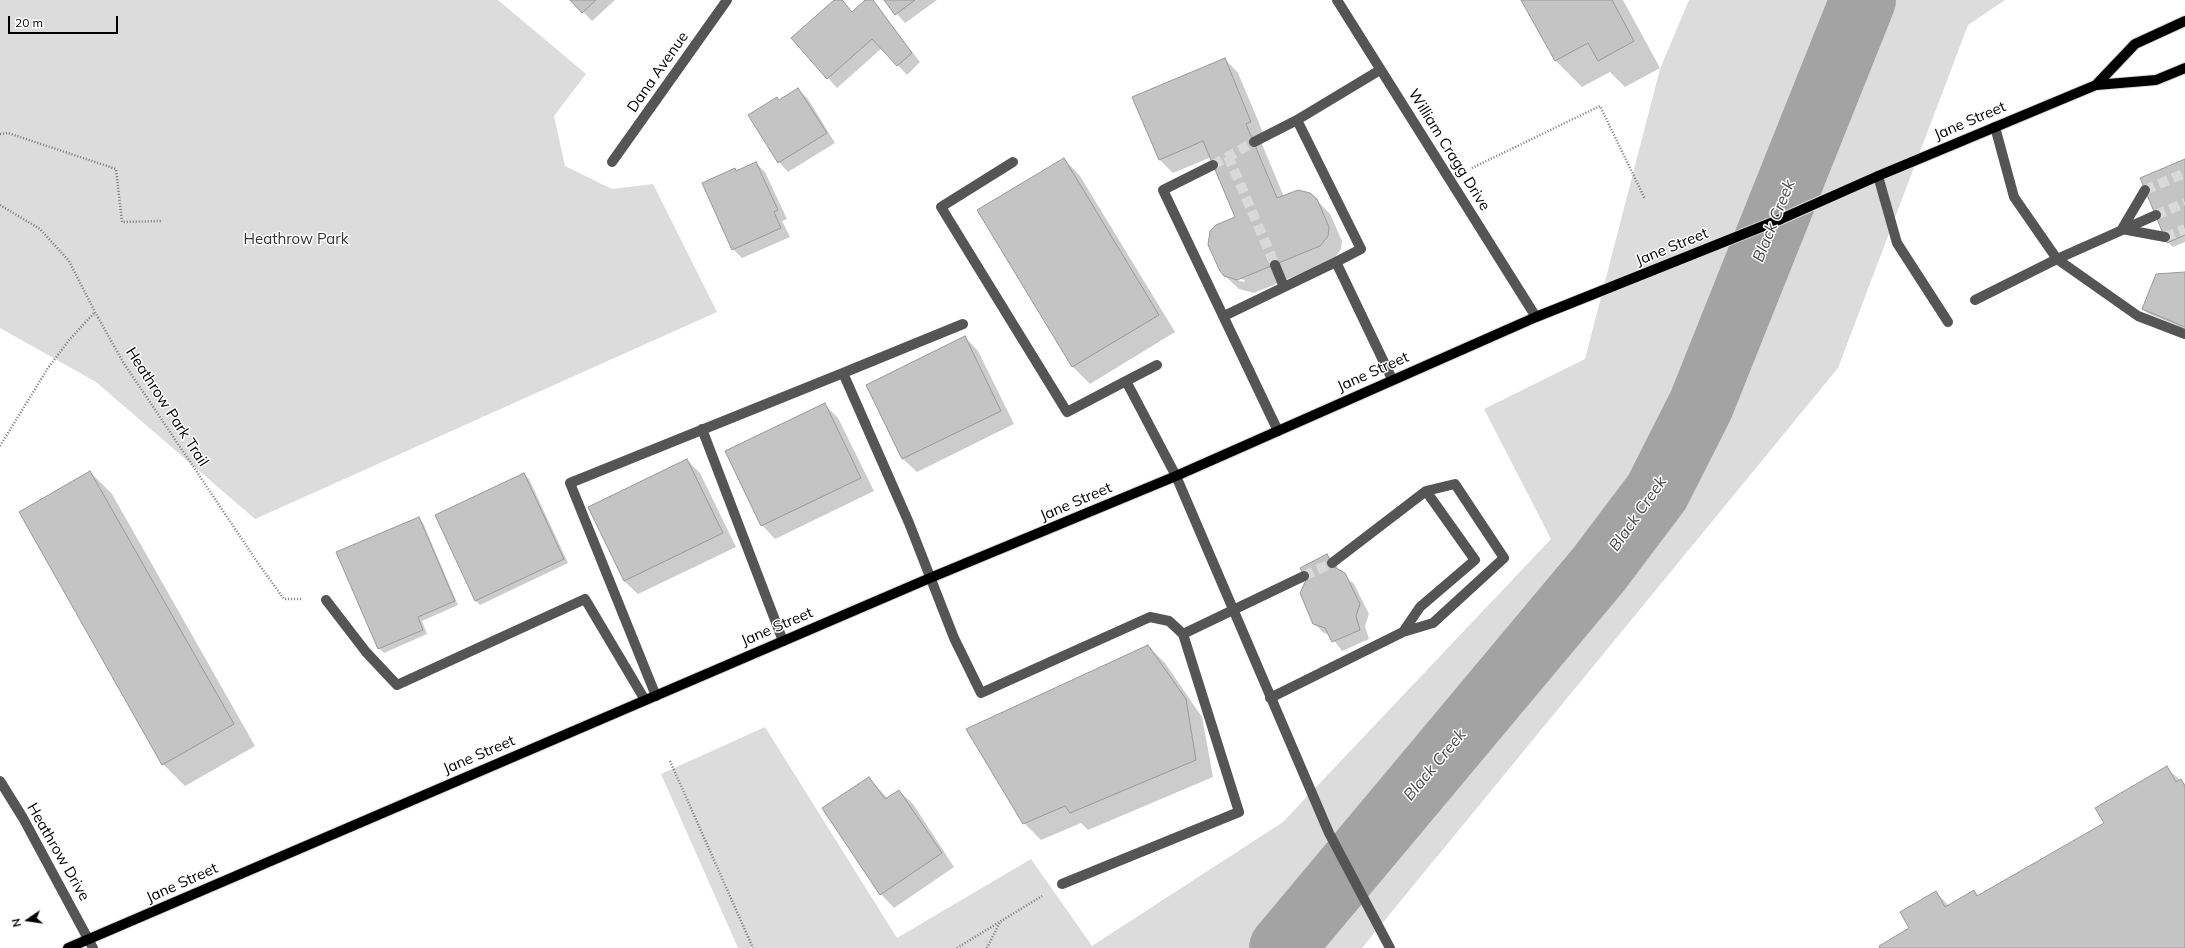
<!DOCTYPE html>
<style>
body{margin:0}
#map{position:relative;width:2185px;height:948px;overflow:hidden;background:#fff;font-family:Mulish,sans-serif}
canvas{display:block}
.north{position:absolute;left:8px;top:900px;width:40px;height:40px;-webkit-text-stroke:3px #fff;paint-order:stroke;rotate:257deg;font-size:11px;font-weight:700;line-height:16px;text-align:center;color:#000}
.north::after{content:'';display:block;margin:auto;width:14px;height:18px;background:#000;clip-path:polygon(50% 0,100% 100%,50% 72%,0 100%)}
.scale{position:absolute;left:8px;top:16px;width:110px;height:18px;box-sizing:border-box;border:2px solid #000;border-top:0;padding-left:5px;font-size:12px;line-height:14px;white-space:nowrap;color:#000;-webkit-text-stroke:3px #fff;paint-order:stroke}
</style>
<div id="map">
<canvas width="2185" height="948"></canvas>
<div class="north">N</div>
<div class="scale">20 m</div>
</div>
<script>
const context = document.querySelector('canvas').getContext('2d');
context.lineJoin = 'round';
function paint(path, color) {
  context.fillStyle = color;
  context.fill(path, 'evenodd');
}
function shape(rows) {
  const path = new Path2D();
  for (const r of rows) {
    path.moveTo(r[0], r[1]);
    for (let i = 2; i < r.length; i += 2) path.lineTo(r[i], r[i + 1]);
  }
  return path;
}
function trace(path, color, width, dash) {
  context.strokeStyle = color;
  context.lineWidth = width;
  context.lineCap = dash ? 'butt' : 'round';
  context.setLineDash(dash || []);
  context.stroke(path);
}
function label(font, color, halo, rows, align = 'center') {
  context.font = font + ' Mulish,sans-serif';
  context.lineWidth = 3;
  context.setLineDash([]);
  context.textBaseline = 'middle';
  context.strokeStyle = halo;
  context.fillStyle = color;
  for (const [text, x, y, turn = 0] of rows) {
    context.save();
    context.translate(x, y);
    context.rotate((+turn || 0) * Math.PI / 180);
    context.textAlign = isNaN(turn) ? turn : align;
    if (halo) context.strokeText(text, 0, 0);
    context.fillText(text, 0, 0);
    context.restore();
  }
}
const green = shape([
 [0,0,498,0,586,74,554,116,565,166,612,189,653,184,717,312,255,519,96,382,0,328],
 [1689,0,2005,0,1968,25,1838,368,1362,948,738,948,661,774,765,727,897,938,1031,859,1092,946,1283,822,1551,539,1484,409,1585,359,1660,69]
]);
const shadow = shape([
 [572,0,615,0,592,21],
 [835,0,841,0,853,13,867,0,872,0,920,62,907,75,882,48,837,88,792,38],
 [885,0,937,0,905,23],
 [1522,0,1623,0,1660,68,1625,87,1610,72,1582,87,1556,61],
 [1225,59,1238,73,1264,135,1259,137,1284,197,1310,193,1330,214,1342,241,1341,249,1333,260,1254,293,1239,289,1220,271,1209,244,1211,232,1236,217,1211,157,1173,173,1159,159],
 [1229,276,1245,280,1244,282,1229,278],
 [798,89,808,99,835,143,788,172,779,162,780,101],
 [1064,159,1080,176,1175,332,1090,384,1073,367,978,210],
 [2185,160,2185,242,2173,247,2168,242],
 [756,163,765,172,787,219,782,221,790,237,742,258,733,249,734,169,737,172],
 [2185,273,2185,329,2147,313,2143,309],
 [965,337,978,351,1014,424,917,472,903,459,867,385],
 [824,404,838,418,874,491,775,539,762,525],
 [687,460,700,473,736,547,638,594,624,581,589,507],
 [90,472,112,494,255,746,185,786,163,764],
 [524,474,529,479,568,563,480,605,475,600],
 [419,518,423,523,458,605,422,621,427,634,384,653,379,648],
 [1327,555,1336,564,1340,572,1354,584,1369,614,1365,626,1369,639,1342,651,1330,635,1324,633,1314,623],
 [1148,646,1165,663,1202,717,1213,777,1088,830,1081,823,1041,840,1024,823],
 [2166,768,2185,784,2185,948,1881,948,1910,928,1936,892,1949,906,1974,891,1979,896,2105,823],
 [869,778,888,799,899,791,913,804,954,867,894,908,881,894,823,809]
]);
const river = shape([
 [1282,948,1599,569,1657,492,1701,405,1863,0]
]);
const building = shape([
 [570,0,596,0,582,13,570,0],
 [834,0,842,0,852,12,865,0,873,0,912,53,897,66,872,39,827,79,791,38,834,0],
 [884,0,915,0,895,15,884,0],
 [1521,0,1612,0,1634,41,1598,61,1588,43,1555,61,1521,0],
 [1225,58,1251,122,1246,124,1277,198,1298,190,1310,193,1317,199,1329,227,1328,236,1320,246,1237,280,1224,276,1220,271,1208,245,1210,231,1216,225,1235,217,1203,141,1159,160,1132,97,1225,58],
 [798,88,827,133,778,163,748,115,777,97,779,100,798,88],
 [1064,158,1159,315,1072,367,977,210,1064,158],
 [2185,159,2185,235,2167,243,2140,178,2185,159],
 [756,162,778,210,774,212,781,228,732,250,702,183,735,168,736,171,756,162],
 [2185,272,2185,327,2142,309,2156,274,2185,272],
 [965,336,1001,411,902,459,866,385,965,336],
 [825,403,861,478,761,526,725,451,825,403],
 [687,459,723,533,624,581,588,507,687,459],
 [90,471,234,724,162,765,19,512,90,471],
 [524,473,564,559,475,601,435,515,524,473],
 [419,517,455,601,418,617,423,630,378,649,336,552,419,517],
 [1327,554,1334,567,1345,573,1360,604,1356,616,1360,630,1332,642,1325,628,1313,624,1300,593,1306,580,1300,568,1327,554],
 [1148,645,1186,699,1196,760,1070,813,1065,806,1023,824,966,729,1148,645],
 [2167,766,2176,782,2181,779,2185,786,2185,948,1880,948,1879,946,1909,928,1900,912,1936,891,1945,907,1974,890,1977,896,2104,823,2095,808,2167,766],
 [869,777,885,799,899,790,942,853,880,895,822,808,869,777]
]);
const minorTunnel = shape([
 [1228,156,1275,265],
 [1213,165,1254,142],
 [2145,190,2185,173],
 [2156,215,2185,203],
 [2165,237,2185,229],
 [1304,576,1332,563]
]);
const path = shape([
 [0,134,8,133,116,169,122,222,161,221],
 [1472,168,1600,106,1645,199],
 [0,205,40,229,69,261,95,312,123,362,260,566,284,599,301,599],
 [0,446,48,368,70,339,95,312],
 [670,761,753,948],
 [957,948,1042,896],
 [987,948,1000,922]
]);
const minor = shape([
 [1337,0,1536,317],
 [1297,120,1361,249,1336,262],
 [1254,142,1297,120,1380,70],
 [612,162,727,0],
 [1013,162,941,207,1067,412,1126,381,1176,476,1329,833,1390,948],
 [1213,165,1163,190,1278,431],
 [1878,176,1897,243,1948,322],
 [2145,190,2122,229,2165,237],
 [2057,259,2138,316,2185,334],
 [2057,259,2156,215],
 [1275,265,1284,287],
 [1975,300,2057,259,2014,197,1995,127],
 [1224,316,1336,262,1392,379],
 [963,324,843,373,909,523,954,638,981,693,1150,617,1169,621,1183,634,1304,576],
 [1126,381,1157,365],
 [702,429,783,641],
 [1332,563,1426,491,1475,560,1420,607,1403,632],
 [326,600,366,652,397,685,585,599,645,700],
 [656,696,570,483,843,373],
 [1270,698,1403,632,1433,623,1504,558,1455,484,1426,491],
 [0,781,23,818,93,948],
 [1062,884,1239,812,1183,634]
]);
const major = shape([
 [2096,85,2135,44,2185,21],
 [68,948,930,578,1176,476,1536,317,1781,219,1878,176,2096,85,2156,80,2185,68]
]);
const streetNames = [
 ["Dana Avenue",658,72,-55],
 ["Jane Street",1970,121,-23],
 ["William Cragg Drive",1449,150,58],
 ["Jane Street",1672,247,-22],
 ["Jane Street",1373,372,-24],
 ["Heathrow Park Trail",167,407,57],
 ["Jane Street",1076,502,-23],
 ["Jane Street",777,627,-23],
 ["Jane Street",479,755,-23],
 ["Heathrow Drive",58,852,60],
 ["Jane Street",182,883,-24]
];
const parkNames = [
 ["Heathrow Park",296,239]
];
const waterNames = [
 ["Black Creek",1774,221,-68],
 ["Black Creek",1638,514,-55],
 ["Black Creek",1435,765,-50]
];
paint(green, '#dcdcdc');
paint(shadow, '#0003');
trace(river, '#a3a3a3', 66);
paint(building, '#c4c4c4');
trace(building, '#999', 1);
trace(minorTunnel, '#d9d9d9', 10, [10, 5]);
trace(major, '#dbdbdb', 12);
trace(path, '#777', 2.5, [1, 2]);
trace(minor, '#555', 10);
trace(major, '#000', 10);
label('15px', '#000', '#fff', streetNames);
label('15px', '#333', '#fff', parkNames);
label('italic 16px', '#444', '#fff', waterNames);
</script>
